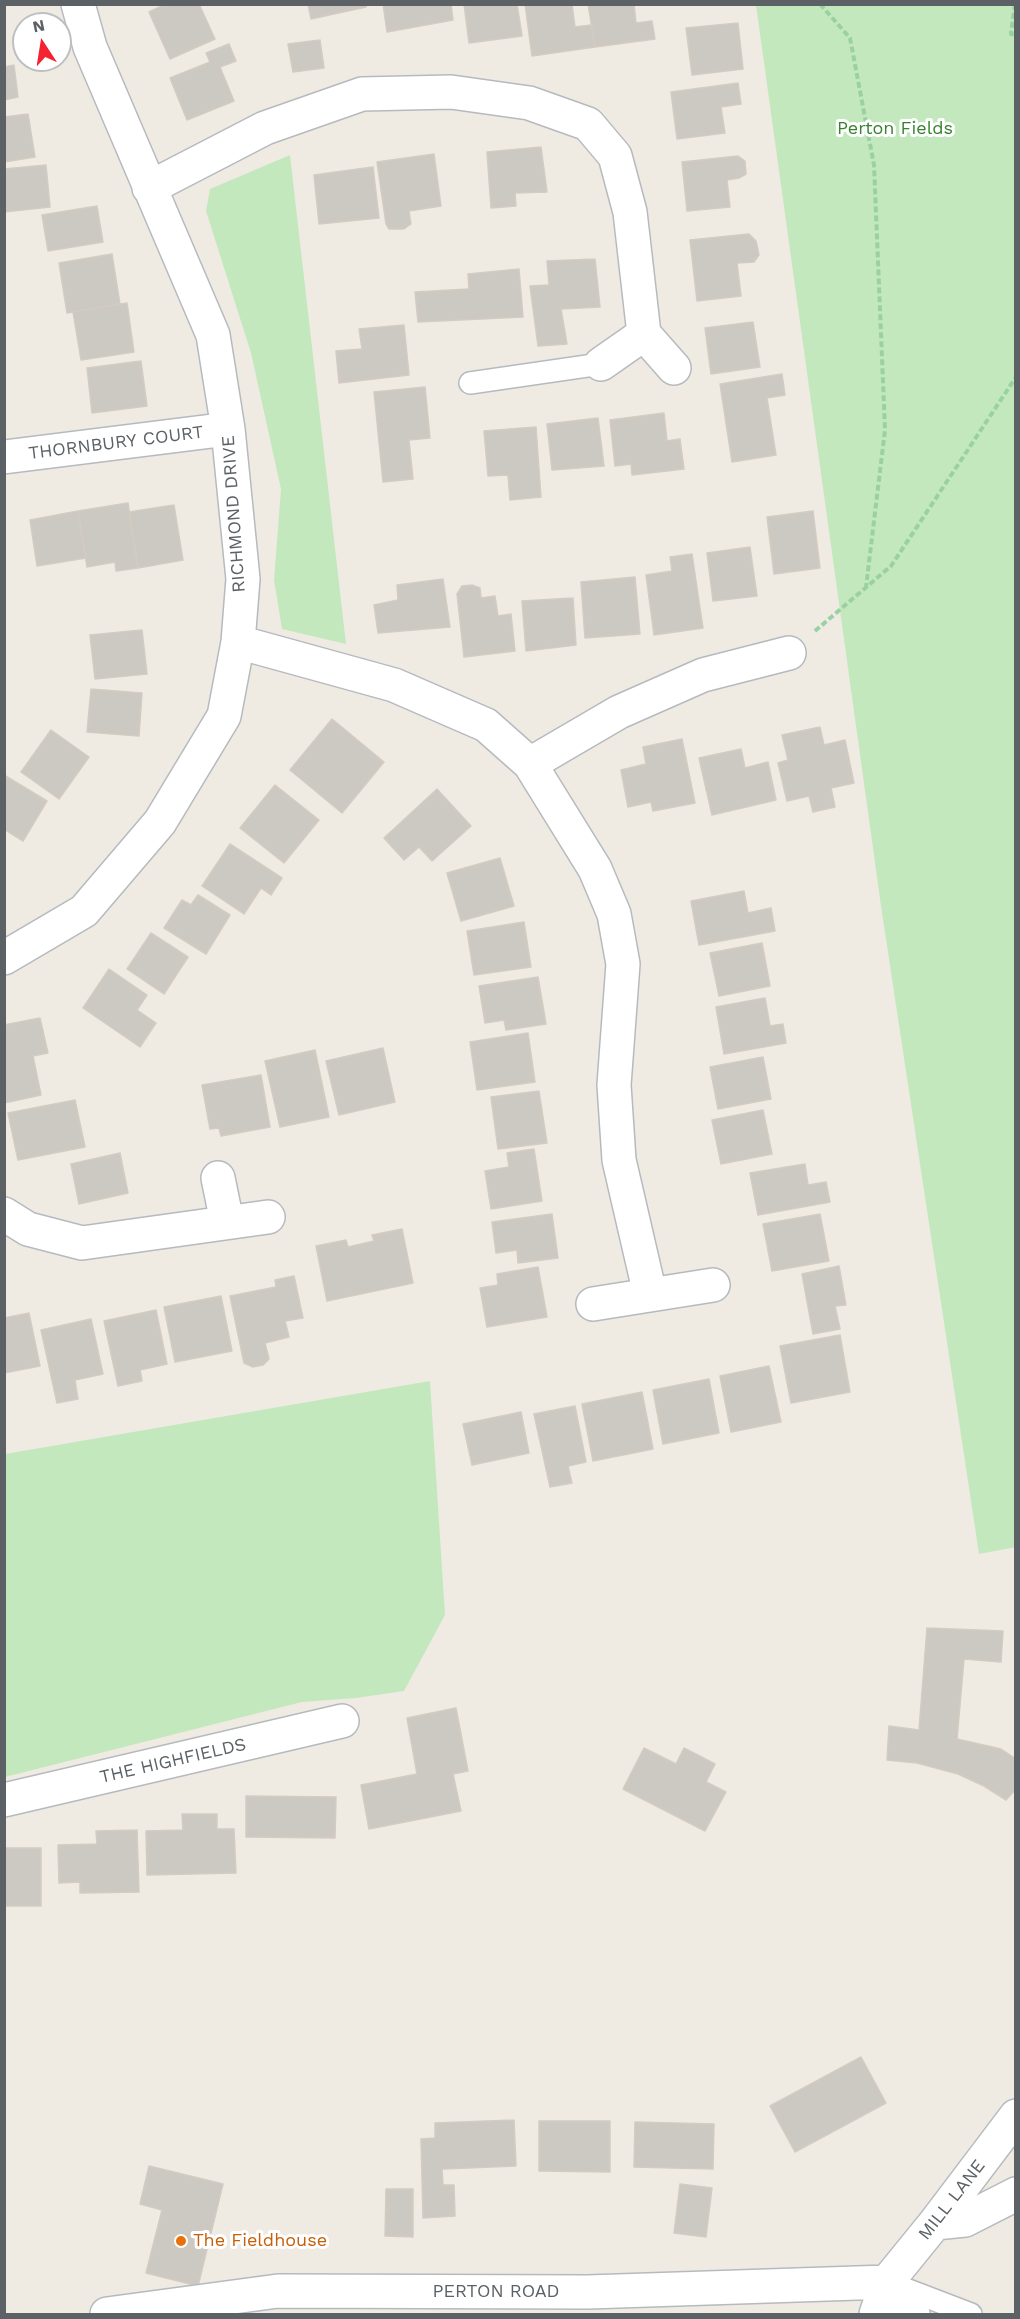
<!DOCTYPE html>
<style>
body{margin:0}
#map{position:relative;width:1020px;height:2319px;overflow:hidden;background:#efebe3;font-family:"Work Sans",sans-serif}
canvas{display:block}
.frame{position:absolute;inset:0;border:6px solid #5b6165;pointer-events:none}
.north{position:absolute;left:12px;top:12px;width:60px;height:60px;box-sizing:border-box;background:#fff;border:2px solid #bdc0c1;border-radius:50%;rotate:348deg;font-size:16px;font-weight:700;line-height:24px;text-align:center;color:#5b6165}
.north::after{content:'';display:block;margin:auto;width:21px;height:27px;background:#f52331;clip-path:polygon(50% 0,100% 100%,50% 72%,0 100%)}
</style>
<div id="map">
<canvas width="1020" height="2319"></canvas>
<div class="frame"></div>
<div class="north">N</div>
</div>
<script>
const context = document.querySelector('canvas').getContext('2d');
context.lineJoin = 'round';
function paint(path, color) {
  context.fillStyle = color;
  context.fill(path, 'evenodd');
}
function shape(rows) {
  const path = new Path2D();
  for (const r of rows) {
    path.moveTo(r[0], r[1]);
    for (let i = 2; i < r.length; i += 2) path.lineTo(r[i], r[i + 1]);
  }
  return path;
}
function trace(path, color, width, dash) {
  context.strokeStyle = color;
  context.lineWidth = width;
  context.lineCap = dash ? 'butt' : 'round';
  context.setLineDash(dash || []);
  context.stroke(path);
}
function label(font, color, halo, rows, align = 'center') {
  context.font = font + ' "Work Sans",sans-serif';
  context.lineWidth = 6;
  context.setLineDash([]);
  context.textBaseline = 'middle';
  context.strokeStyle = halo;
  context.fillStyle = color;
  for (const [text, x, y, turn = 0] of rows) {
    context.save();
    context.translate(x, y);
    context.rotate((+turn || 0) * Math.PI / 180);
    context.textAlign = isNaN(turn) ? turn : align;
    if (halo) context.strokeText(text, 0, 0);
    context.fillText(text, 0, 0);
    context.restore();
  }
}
const green = shape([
 [756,5,1015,5,1016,1547,979,1554,881,906],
 [290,155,346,644,282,629,274,580,281,489,251,353,206,211,210,189],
 [430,1381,445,1615,404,1691,356,1698,302,1702,5,1777,5,1454]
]);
const building = shape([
 [166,4,199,4,215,39,170,59,149,12,166,4],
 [308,4,366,4,366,7,311,19,308,4],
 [383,4,451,4,453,20,387,32,383,4],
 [464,4,517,4,522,36,469,43,464,4],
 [525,4,572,4,575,27,591,25,595,47,532,56,525,4],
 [588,4,634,4,636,23,652,21,655,39,595,47,588,4],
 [738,23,743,69,692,75,686,28,738,23],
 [320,40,324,68,293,72,288,44,320,40],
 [229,44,236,61,220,67,234,101,187,120,170,78,210,62,206,53,229,44],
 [14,65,18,97,4,100,4,67,14,65],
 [738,83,741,104,721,107,725,133,677,139,671,92,738,83],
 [28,114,35,157,4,162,4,117,28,114],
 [541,147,547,192,515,193,516,206,491,208,487,152,541,147],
 [434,154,441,206,409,211,411,224,404,229,389,229,386,224,377,162,434,154],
 [738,156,745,161,746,174,739,178,727,180,730,207,687,211,682,162,738,156],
 [46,165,50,207,4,212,4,169,46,165],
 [373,167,379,218,319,224,314,175,373,167],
 [97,206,103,242,48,251,42,215,97,206],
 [749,234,756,241,759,255,754,262,737,263,741,296,697,301,690,240,749,234],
 [112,254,120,304,67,313,59,263,112,254],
 [595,259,600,307,561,309,567,344,538,346,530,286,549,285,547,261,595,259],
 [519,269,523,317,418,322,415,292,469,289,468,274,519,269],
 [127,303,134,352,81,360,73,312,127,303],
 [753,322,760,367,711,374,705,328,753,322],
 [404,325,409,375,339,383,336,351,362,349,359,329,404,325],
 [141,361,147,406,92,413,87,368,141,361],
 [782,374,785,395,767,398,776,455,732,462,720,384,782,374],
 [425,387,430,438,409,440,413,479,383,482,374,392,425,387],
 [664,413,667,441,680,439,684,469,632,475,631,464,615,466,610,420,664,413],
 [598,418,604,466,552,470,547,424,598,418],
 [536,427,541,497,510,500,508,475,488,476,484,431,536,427],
 [128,503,138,568,116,571,115,562,87,567,78,511,128,503],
 [174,505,183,560,138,568,129,512,174,505],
 [78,511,86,558,37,566,30,520,78,511],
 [813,511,820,568,774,574,767,517,813,511],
 [750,547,757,596,713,601,707,553,750,547],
 [692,554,703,628,654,635,646,575,672,571,670,557,692,554],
 [635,577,640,634,585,638,581,582,635,577],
 [443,579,450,627,378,633,374,605,398,600,397,585,443,579],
 [472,585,480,588,481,598,495,596,498,616,511,614,515,651,464,657,457,594,462,586,472,585],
 [573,598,576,645,526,651,522,601,573,598],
 [142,630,147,674,95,679,90,635,142,630],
 [91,689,142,693,139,736,87,732,91,689],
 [332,719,384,762,342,813,290,770,332,719],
 [820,727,824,745,845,740,854,783,831,788,835,807,813,812,809,796,787,801,778,763,788,760,782,735,820,727],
 [51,730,89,757,59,799,21,772,51,730],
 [682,739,695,803,653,811,651,802,628,807,621,770,646,764,643,747,682,739],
 [741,749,745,768,768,762,776,800,712,815,699,758,741,749],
 [4,775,47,801,23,841,4,829,4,775],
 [275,785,319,820,284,863,240,828,275,785],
 [437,789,471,826,432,861,419,847,404,860,384,838,437,789],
 [230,844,282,878,271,895,261,888,244,914,202,886,230,844],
 [500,858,514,906,461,921,447,873,500,858],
 [744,891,748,913,771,908,775,931,699,945,691,901,744,891],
 [198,895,230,915,206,954,164,928,182,900,191,905,198,895],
 [524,922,531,967,474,975,467,931,524,922],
 [151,933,188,957,164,994,127,969,151,933],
 [762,943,770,986,719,996,710,953,762,943],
 [109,969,147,995,137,1010,156,1023,140,1047,83,1008,109,969],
 [538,977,546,1024,506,1030,504,1020,485,1023,479,986,538,977],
 [765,998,770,1026,783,1024,786,1043,724,1054,716,1007,765,998],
 [40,1018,48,1053,33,1056,41,1095,4,1103,4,1025,40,1018],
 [528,1033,535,1082,477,1090,470,1042,528,1033],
 [383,1048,395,1102,339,1115,326,1061,383,1048],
 [315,1050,329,1117,280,1127,265,1061,315,1050],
 [763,1057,771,1099,718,1109,710,1067,763,1057],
 [261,1075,270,1127,221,1136,219,1128,210,1129,202,1085,261,1075],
 [539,1091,547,1143,498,1149,491,1097,539,1091],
 [75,1100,85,1147,18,1160,8,1113,75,1100],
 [763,1110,772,1154,721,1164,712,1120,763,1110],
 [534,1149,542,1201,491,1209,485,1171,509,1167,507,1153,534,1149],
 [120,1153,128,1193,79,1204,71,1164,120,1153],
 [805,1164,808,1185,826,1182,830,1202,758,1215,750,1173,805,1164],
 [552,1214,558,1258,518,1263,517,1250,496,1253,492,1222,552,1214],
 [820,1214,829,1261,772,1271,763,1224,820,1214],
 [402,1229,413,1283,327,1301,316,1246,346,1240,348,1247,374,1241,372,1235,402,1229],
 [839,1266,846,1305,835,1306,840,1329,813,1334,802,1274,839,1266],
 [538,1267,547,1317,487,1327,480,1288,498,1285,497,1274,538,1267],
 [294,1276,303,1318,285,1321,289,1337,265,1343,269,1359,263,1365,253,1367,244,1363,230,1296,276,1287,275,1280,294,1276],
 [221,1296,232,1351,175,1362,164,1307,221,1296],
 [156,1310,167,1364,140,1370,142,1381,118,1386,104,1321,156,1310],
 [29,1313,40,1366,4,1373,4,1318,29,1313],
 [91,1319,103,1374,75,1380,78,1399,57,1403,41,1330,91,1319],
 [840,1335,850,1392,791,1403,780,1346,840,1335],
 [769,1366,781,1422,731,1432,720,1376,769,1366],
 [709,1379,719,1433,663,1444,653,1390,709,1379],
 [642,1392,653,1449,593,1461,582,1404,642,1392],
 [575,1406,586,1462,568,1466,572,1483,550,1487,534,1414,575,1406],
 [521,1412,529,1453,472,1465,463,1424,521,1412],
 [927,1628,1003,1631,1001,1662,964,1659,957,1739,1001,1749,1016,1759,1016,1789,1006,1800,984,1786,958,1774,917,1763,887,1760,889,1726,919,1730,927,1628],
 [456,1708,468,1771,453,1774,461,1811,369,1829,361,1785,417,1774,407,1718,456,1708],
 [644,1748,676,1764,684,1748,715,1764,706,1782,726,1792,705,1831,623,1789,644,1748],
 [246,1796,336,1797,335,1838,246,1837,246,1796],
 [182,1814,217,1814,217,1829,234,1829,236,1873,147,1875,146,1831,183,1830,182,1814],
 [137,1830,139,1892,80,1893,80,1882,59,1883,58,1845,97,1844,96,1831,137,1830],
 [4,1848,41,1848,41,1906,4,1906,4,1848],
 [861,2057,886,2103,795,2152,770,2106,861,2057],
 [514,2120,516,2166,442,2169,443,2185,454,2185,455,2216,423,2218,421,2139,435,2138,435,2123,514,2120],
 [539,2121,610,2121,610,2172,539,2171,539,2121],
 [635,2122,714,2124,713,2169,634,2167,635,2122],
 [149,2166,223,2184,198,2286,146,2273,162,2210,140,2204,149,2166],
 [680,2184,712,2188,706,2237,674,2233,680,2184],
 [386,2189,413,2189,413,2237,385,2236,386,2189]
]);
const path = shape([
 [820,4,850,38,874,165,885,430,866,587],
 [1015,4,1011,34,1016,35],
 [815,631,891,566,1016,377]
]);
const service = shape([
 [470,383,601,364],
 [890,2283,971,2314]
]);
const minor = shape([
 [149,188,265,128,362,94,451,92,529,103,588,124,615,156,630,212,644,334],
 [601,364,644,334,674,368],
 [4,457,228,429],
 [238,642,394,685,486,725,530,764,595,869,614,914,623,964,614,1085,619,1160,650,1294],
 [530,764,619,712,703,675,789,653],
 [4,958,84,911,160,822,224,716,238,642,243,579,228,429,213,335,90,47,78,4],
 [218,1178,227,1222],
 [4,1214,28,1229,82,1243,268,1217],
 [593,1304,713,1285],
 [4,1800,342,1721],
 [887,2282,913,2314]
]);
const tertiary = shape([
 [935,2223,965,2220,1016,2194],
 [107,2314,278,2291,588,2292,887,2282],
 [876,2314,887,2282,935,2223,1016,2116]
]);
const markers = [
 [181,2241,6,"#e8710a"]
];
const parkNames = [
 ["Perton Fields",895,129]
];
const streetNames = [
 ["THORNBURY COURT",116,443,-7],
 ["RICHMOND DRIVE",234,514,-94],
 ["THE HIGHFIELDS",173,1761,-13],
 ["MILL LANE",952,2200,-52],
 ["PERTON ROAD",496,2292]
];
const foodNames = [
 ["The Fieldhouse",193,2241]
];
paint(green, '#c4e8be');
paint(building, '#ccc8c2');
trace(building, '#d4cbc1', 1.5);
trace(service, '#b6babe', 24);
trace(minor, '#b6babe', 36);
trace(tertiary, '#b6babe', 36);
trace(path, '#9ad1a2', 4, [6, 3]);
trace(service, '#fff', 21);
trace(minor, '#fff', 33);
trace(tertiary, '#fff', 33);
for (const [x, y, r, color] of markers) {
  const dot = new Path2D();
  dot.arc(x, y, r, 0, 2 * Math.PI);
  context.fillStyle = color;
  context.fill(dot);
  trace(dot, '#fff', 2);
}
label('18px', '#36822e', '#fff', parkNames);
label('18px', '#5b6165', '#fff', streetNames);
label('18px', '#c56008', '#fff', foodNames, 'left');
</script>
